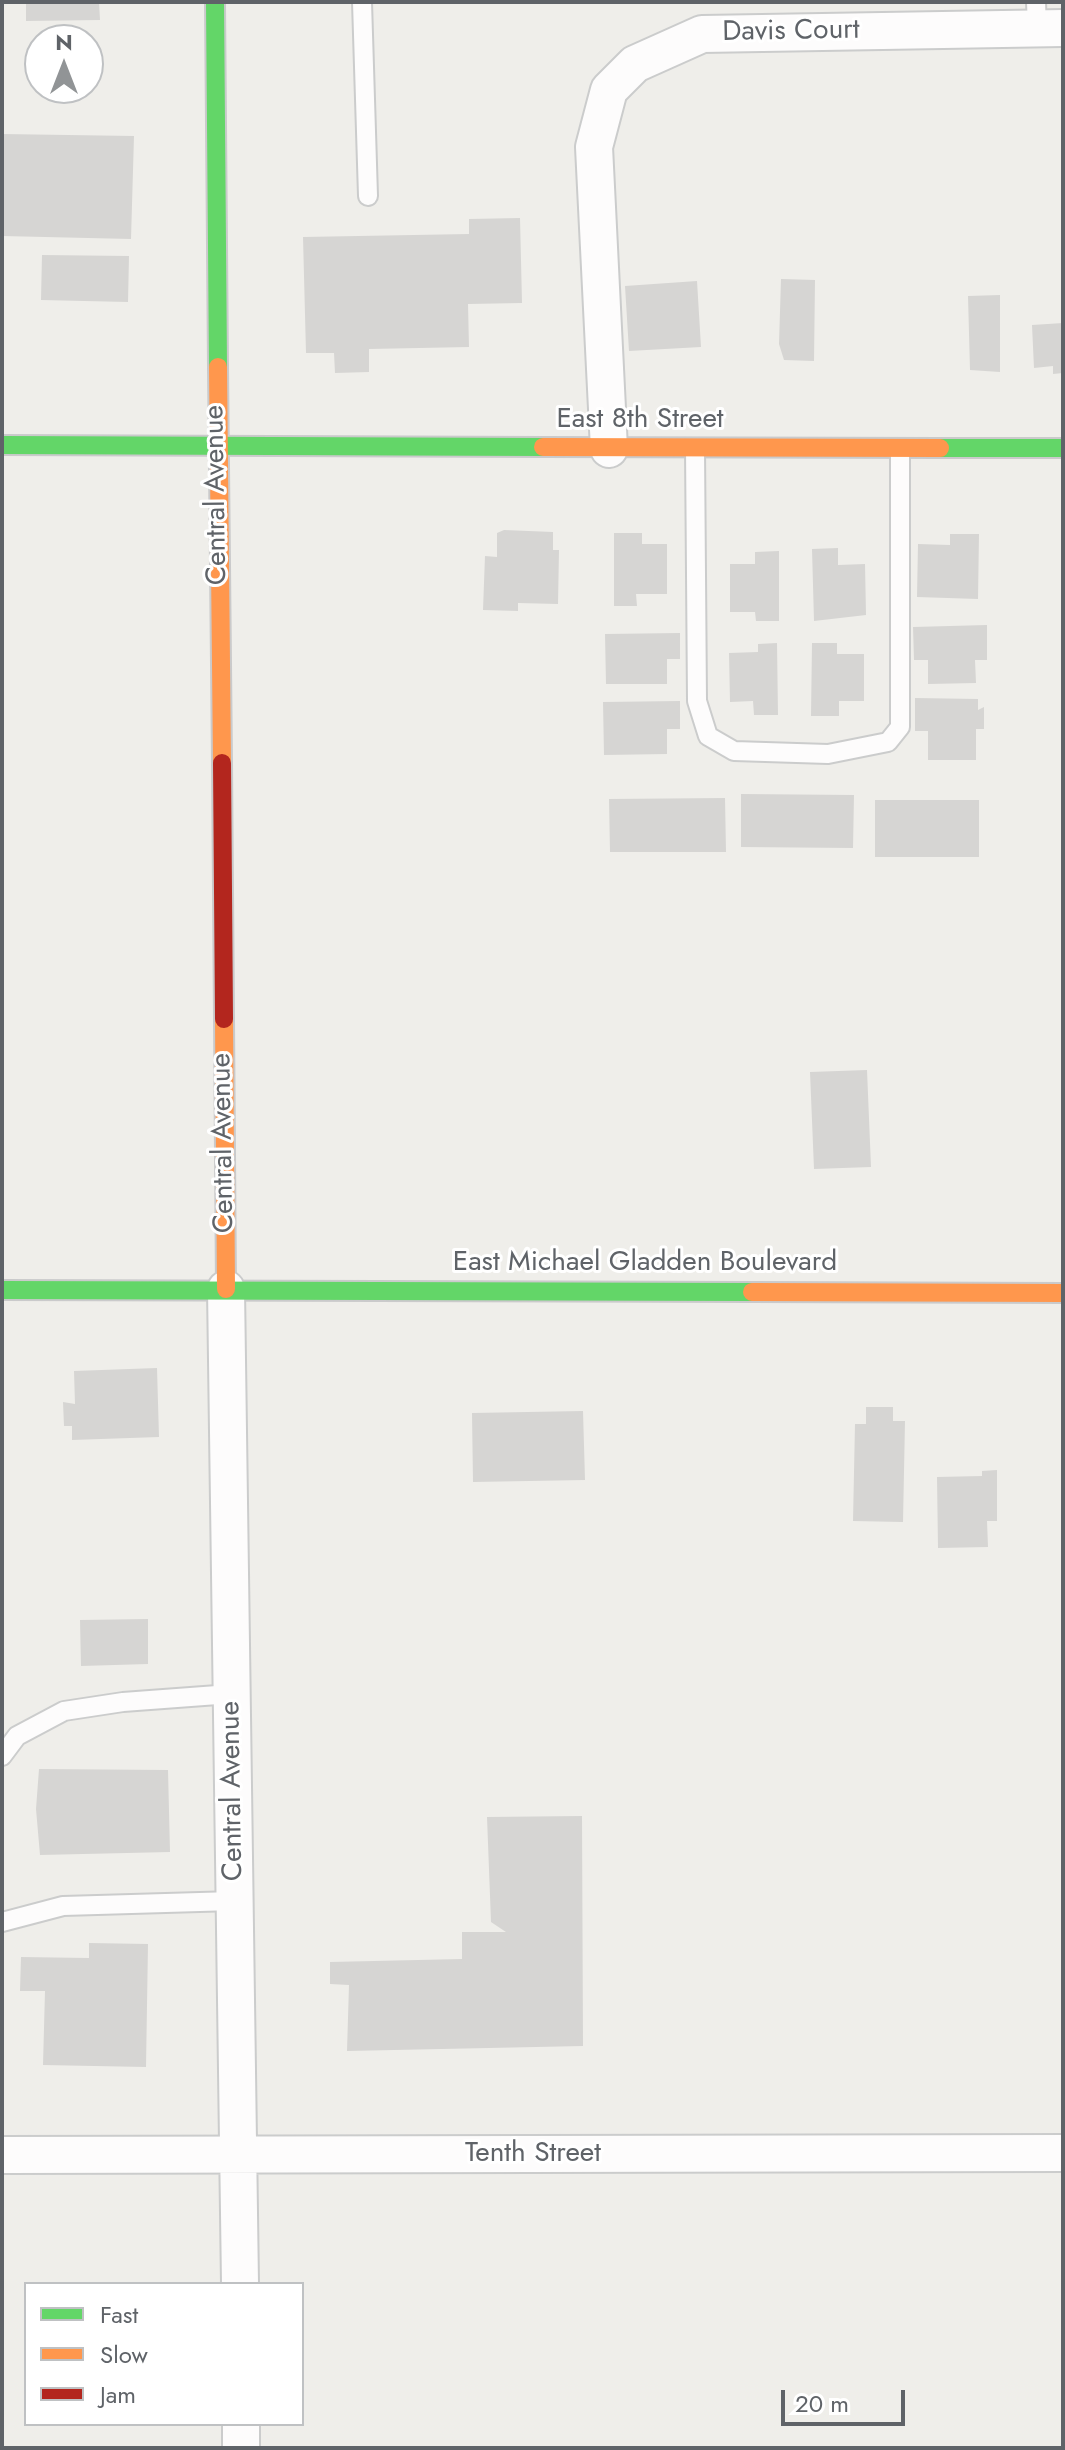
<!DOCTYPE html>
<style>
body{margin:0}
#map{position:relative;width:1065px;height:2450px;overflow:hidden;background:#efeeea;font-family:Jost,sans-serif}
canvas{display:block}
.frame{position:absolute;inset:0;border:4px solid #5f6368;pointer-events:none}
.legend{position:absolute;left:24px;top:2282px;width:280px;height:144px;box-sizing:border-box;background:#fff;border:2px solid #bfc1c3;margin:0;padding:10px 14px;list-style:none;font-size:24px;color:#5f6368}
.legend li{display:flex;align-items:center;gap:16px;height:40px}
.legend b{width:40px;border:2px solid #bfc1c3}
.north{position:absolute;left:24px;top:24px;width:80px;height:80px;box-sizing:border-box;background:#fff;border:2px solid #bfc1c3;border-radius:50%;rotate:0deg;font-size:22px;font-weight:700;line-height:32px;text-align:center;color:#5f6368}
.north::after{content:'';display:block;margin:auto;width:28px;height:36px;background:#919496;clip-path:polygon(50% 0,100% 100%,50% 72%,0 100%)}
.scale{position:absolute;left:781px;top:2390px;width:124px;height:36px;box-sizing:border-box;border:4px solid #5f6368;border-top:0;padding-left:10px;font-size:24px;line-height:28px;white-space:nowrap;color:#5f6368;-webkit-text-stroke:6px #fff;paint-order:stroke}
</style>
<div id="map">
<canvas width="1065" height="2450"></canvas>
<div class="frame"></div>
<ul class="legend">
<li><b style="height:10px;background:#63d668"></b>Fast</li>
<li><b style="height:10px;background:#ff974d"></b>Slow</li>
<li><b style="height:10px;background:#b3261e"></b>Jam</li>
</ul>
<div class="north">N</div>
<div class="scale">20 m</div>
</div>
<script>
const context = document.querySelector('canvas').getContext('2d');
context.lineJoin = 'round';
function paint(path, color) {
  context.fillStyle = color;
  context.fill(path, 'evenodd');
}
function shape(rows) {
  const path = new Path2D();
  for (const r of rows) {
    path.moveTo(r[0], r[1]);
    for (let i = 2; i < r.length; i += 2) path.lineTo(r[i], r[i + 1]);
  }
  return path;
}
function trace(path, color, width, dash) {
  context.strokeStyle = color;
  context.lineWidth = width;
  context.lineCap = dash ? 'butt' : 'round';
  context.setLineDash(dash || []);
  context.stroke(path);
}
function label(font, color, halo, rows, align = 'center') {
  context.font = font + ' Jost,sans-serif';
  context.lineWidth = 6;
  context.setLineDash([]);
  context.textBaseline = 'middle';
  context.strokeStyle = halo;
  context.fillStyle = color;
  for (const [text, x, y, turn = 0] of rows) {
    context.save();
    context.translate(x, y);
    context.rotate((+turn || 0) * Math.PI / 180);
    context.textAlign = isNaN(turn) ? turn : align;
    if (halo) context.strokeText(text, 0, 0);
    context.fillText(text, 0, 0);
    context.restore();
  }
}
const building = shape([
 [26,2,99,2,100,20,26,21],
 [2,134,134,136,131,239,2,236],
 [520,218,522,303,468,304,469,347,369,349,369,372,335,373,334,353,306,353,303,237,469,234,469,219],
 [42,255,129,256,128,302,41,300],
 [781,279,815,280,814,361,784,360,779,344],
 [697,281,701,347,629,351,625,286],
 [1000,295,1000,372,970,370,968,296],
 [1063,323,1063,373,1053,374,1053,366,1034,368,1032,325],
 [504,530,553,532,553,550,559,550,558,604,518,603,518,611,483,610,485,556,497,557,497,533],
 [614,533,642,533,642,544,667,544,667,594,636,594,637,606,614,606],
 [950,534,979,534,978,599,917,597,918,544,950,545],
 [838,548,838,565,865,564,866,615,814,621,812,549],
 [779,551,779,621,756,621,755,612,730,612,730,564,755,564,755,552],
 [987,625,987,660,975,660,976,683,928,684,928,660,914,660,913,627],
 [680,633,680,659,667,659,667,684,606,684,605,634],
 [777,643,778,715,754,715,753,701,730,702,729,653,758,652,758,644],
 [812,643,837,643,837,654,864,654,864,701,839,701,839,716,811,716],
 [915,698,978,699,978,710,984,707,984,729,976,729,976,760,928,760,928,731,915,731],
 [680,701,680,729,667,729,667,754,604,755,603,702],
 [741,794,854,795,853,848,741,847],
 [725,798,726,852,610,852,609,799],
 [875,800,979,800,979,857,875,857],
 [867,1070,871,1167,814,1169,810,1072],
 [157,1368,159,1437,72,1440,72,1426,64,1426,63,1402,75,1404,74,1371],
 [866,1407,893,1407,893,1421,905,1421,903,1522,853,1521,855,1424,866,1424],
 [583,1411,585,1480,473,1482,472,1413],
 [997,1470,997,1521,987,1521,988,1547,938,1548,937,1477,982,1476,982,1471],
 [148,1619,148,1664,81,1666,80,1620],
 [39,1769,168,1770,170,1852,40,1855,36,1809],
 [582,1816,583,2046,347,2051,349,1985,330,1984,330,1962,462,1959,462,1932,506,1932,491,1922,487,1817],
 [89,1943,148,1944,146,2067,43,2065,45,1991,20,1991,21,1957,89,1958]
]);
const lane = shape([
 [362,2,368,196],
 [1036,2,1037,28],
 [695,448,697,701,708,736,734,751,828,754,888,742,900,727,900,448],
 [2,1756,17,1736,64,1711,123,1702,231,1694],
 [2,1922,63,1906,234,1901]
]);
const street = shape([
 [609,449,594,147,609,90,635,64,702,34,1063,28],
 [226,1289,240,2284],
 [2,2155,1063,2153],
 [241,2424,241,2448]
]);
const fast = shape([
 [215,2,218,367],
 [2,445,543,447],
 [940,448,1063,448],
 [2,1290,752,1292]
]);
const slow = shape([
 [218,367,222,763],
 [543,447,940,448],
 [224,1019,226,1289],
 [752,1292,1063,1293]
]);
const jam = shape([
 [222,763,224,1019]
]);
const streetNames = [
 ["Davis Court",791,32,-1],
 ["East 8th Street",640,420],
 ["Central Avenue",217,495,-91],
 ["Central Avenue",224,1143,-91],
 ["East Michael Gladden Boulevard",645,1263],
 ["Central Avenue",233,1791,-91],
 ["Tenth Street",533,2154]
];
paint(building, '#d6d5d3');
trace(lane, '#cbcccc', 22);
trace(street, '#cbcccc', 40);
trace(fast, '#cacacb', 22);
trace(slow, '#cacacb', 22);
trace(jam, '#cacacb', 22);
trace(lane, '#fdfcfc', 18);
trace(street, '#fdfcfc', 36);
trace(fast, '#63d668', 18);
trace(slow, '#ff974d', 18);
trace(jam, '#b3261e', 18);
label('28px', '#5f6368', '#fff', streetNames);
</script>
